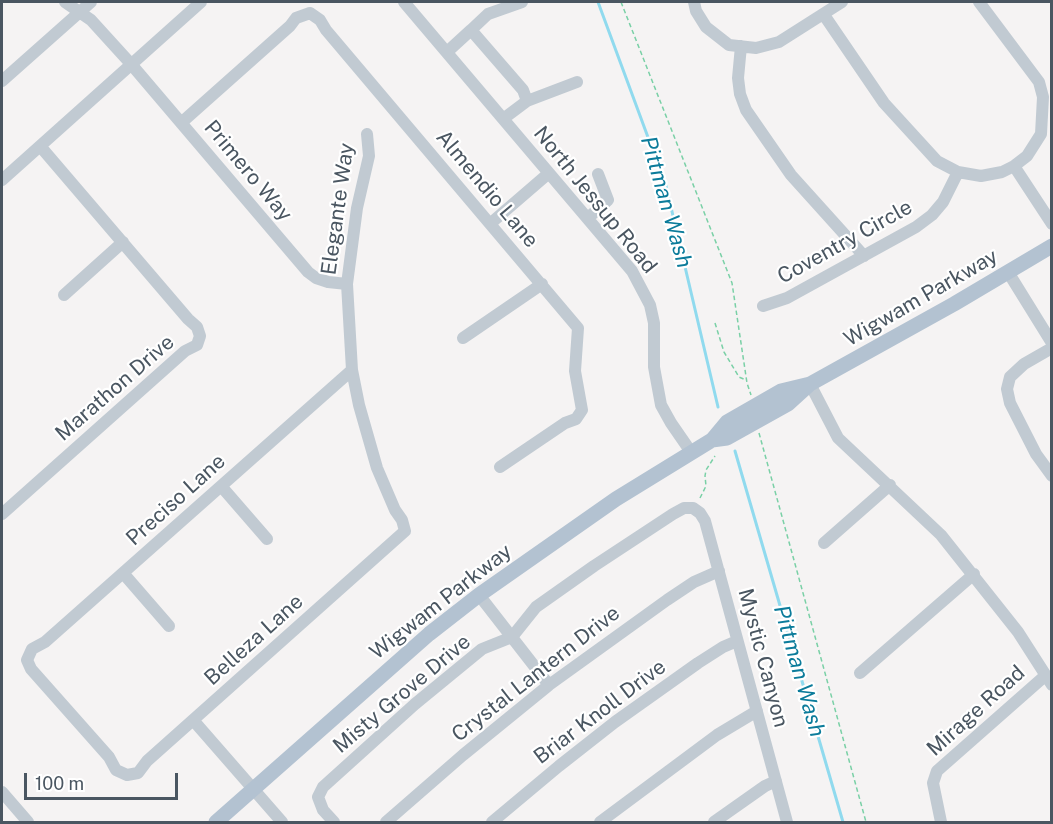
<!DOCTYPE html>
<style>
body{margin:0}
#map{position:relative;width:1053px;height:824px;overflow:hidden;background:#f5f3f3;font-family:"Public Sans",sans-serif}
canvas{display:block}
.frame{position:absolute;inset:0;border:3px solid #4a5661;pointer-events:none}
.scale{position:absolute;left:24px;top:773px;width:154px;height:27px;box-sizing:border-box;border:3px solid #4a5661;border-top:0;padding-left:8px;font-size:18px;line-height:21px;white-space:nowrap;color:#4a5661;-webkit-text-stroke:4px #fff;paint-order:stroke}
</style>
<div id="map">
<canvas width="1053" height="824"></canvas>
<div class="frame"></div>
<div class="scale">100 m</div>
</div>
<script>
const context = document.querySelector('canvas').getContext('2d');
context.lineJoin = 'round';
function shape(rows) {
  const path = new Path2D();
  for (const r of rows) {
    path.moveTo(r[0], r[1]);
    for (let i = 2; i < r.length; i += 2) path.lineTo(r[i], r[i + 1]);
  }
  return path;
}
function trace(path, color, width, dash) {
  context.strokeStyle = color;
  context.lineWidth = width;
  context.lineCap = dash ? 'butt' : 'round';
  context.setLineDash(dash || []);
  context.stroke(path);
}
function label(font, color, halo, rows, align = 'center') {
  context.font = font + ' "Public Sans",sans-serif';
  context.lineWidth = 4.5;
  context.setLineDash([]);
  context.textBaseline = 'middle';
  context.strokeStyle = halo;
  context.fillStyle = color;
  for (const [text, x, y, turn = 0] of rows) {
    context.save();
    context.translate(x, y);
    context.rotate((+turn || 0) * Math.PI / 180);
    context.textAlign = isNaN(turn) ? turn : align;
    if (halo) context.strokeText(text, 0, 0);
    context.fillText(text, 0, 0);
    context.restore();
  }
}
const stream = shape([
 [598,2,666,186,718,407],
 [735,451,843,822]
]);
const path = shape([
 [621,2,732,283,747,383,751,395],
 [715,323,724,352,739,377,746,380],
 [759,433,866,822],
 [700,498,706,486,705,476,706,470,715,456]
]);
const minor = shape([
 [65,2,91,20,131,64,308,272,316,278,328,282,347,284],
 [404,2,632,271,650,305,654,323,654,367,661,405,671,423,691,452],
 [694,2,696,11,706,27,729,45,756,48,779,42,842,2],
 [824,15,884,103,937,161,958,172,981,176,1002,172,1014,166,1027,156,1041,134,1043,97,1039,82,979,2],
 [471,30,488,14,522,2],
 [741,46,738,78,740,94,746,110,791,175,864,256],
 [447,52,471,30,523,90,527,101],
 [2,81,91,2],
 [503,119,527,101,577,82],
 [181,123,290,26,296,18,310,13,320,20,326,30,578,328,575,371,582,410,576,419,565,423,500,467],
 [1014,166,1052,224],
 [2,180,201,2],
 [588,218,608,200,598,174],
 [491,223,549,173],
 [1008,272,1052,343],
 [64,295,123,242],
 [763,306,787,298,916,227,932,215,943,202,958,172],
 [463,338,542,284],
 [1052,348,1024,364,1010,377,1007,389,1010,403,1036,454,1052,476],
 [352,370,45,642,32,649,27,660,31,669,109,757,116,770,127,775,138,773,147,761,405,531,402,520,395,510,377,468,359,405,352,370,347,284,357,208,369,156,367,134],
 [810,384,838,438,941,535,1018,632,1052,685],
 [221,486,267,539],
 [2,514,185,351,197,345,200,336,197,327,188,319,40,146],
 [824,543,890,485],
 [123,573,169,626],
 [479,595,549,685],
 [860,673,974,574],
 [193,720,282,822],
 [2,792,28,822],
 [334,822,323,810,318,797,323,787,415,704,482,649,512,637,536,607,594,566,673,514,684,508,693,508,700,513,705,521,787,822],
 [386,822,463,755,549,685,667,600,694,582,719,571],
 [492,822,559,766,615,722,698,663,723,647,737,641],
 [600,822,717,735,757,711],
 [714,822,765,786,776,781],
 [941,822,933,783,937,771,1046,675]
]);
const major = shape([
 [712,440,727,438,788,404,810,384,954,304,1052,246],
 [216,822,429,634,479,595,616,499,712,440,727,422,781,391,810,384]
]);
const streetNames = [
 ["Primero Way",248,171,50],
 ["Almendio Lane",487,189,50],
 ["North Jessup Road",595,200,51],
 ["Elegante Way",338,209,-82],
 ["Coventry Circle",845,242,-29],
 ["Wigwam Parkway",921,298,-30],
 ["Marathon Drive",115,388,-41],
 ["Preciso Lane",176,500,-42],
 ["Wigwam Parkway",441,602,-38],
 ["Belleza Lane",254,640,-42],
 ["Mystic Canyon",763,658,75],
 ["Crystal Lantern Drive",536,674,-38],
 ["Misty Grove Drive",402,694,-40],
 ["Mirage Road",976,711,-42],
 ["Briar Knoll Drive",600,712,-37]
];
const waterNames = [
 ["Pittman Wash",666,202,74],
 ["Pittman Wash",799,671,74]
];
trace(stream, '#90daee', 3);
trace(path, '#7ad0a6', 1.5, [4.5, 3]);
trace(minor, '#c1cad2', 12);
trace(major, '#b3c2d1', 15);
label('21px', '#4a5661', '#fff', streetNames);
label('italic 22px', '#0c7c9b', '#fff', waterNames);
</script>
